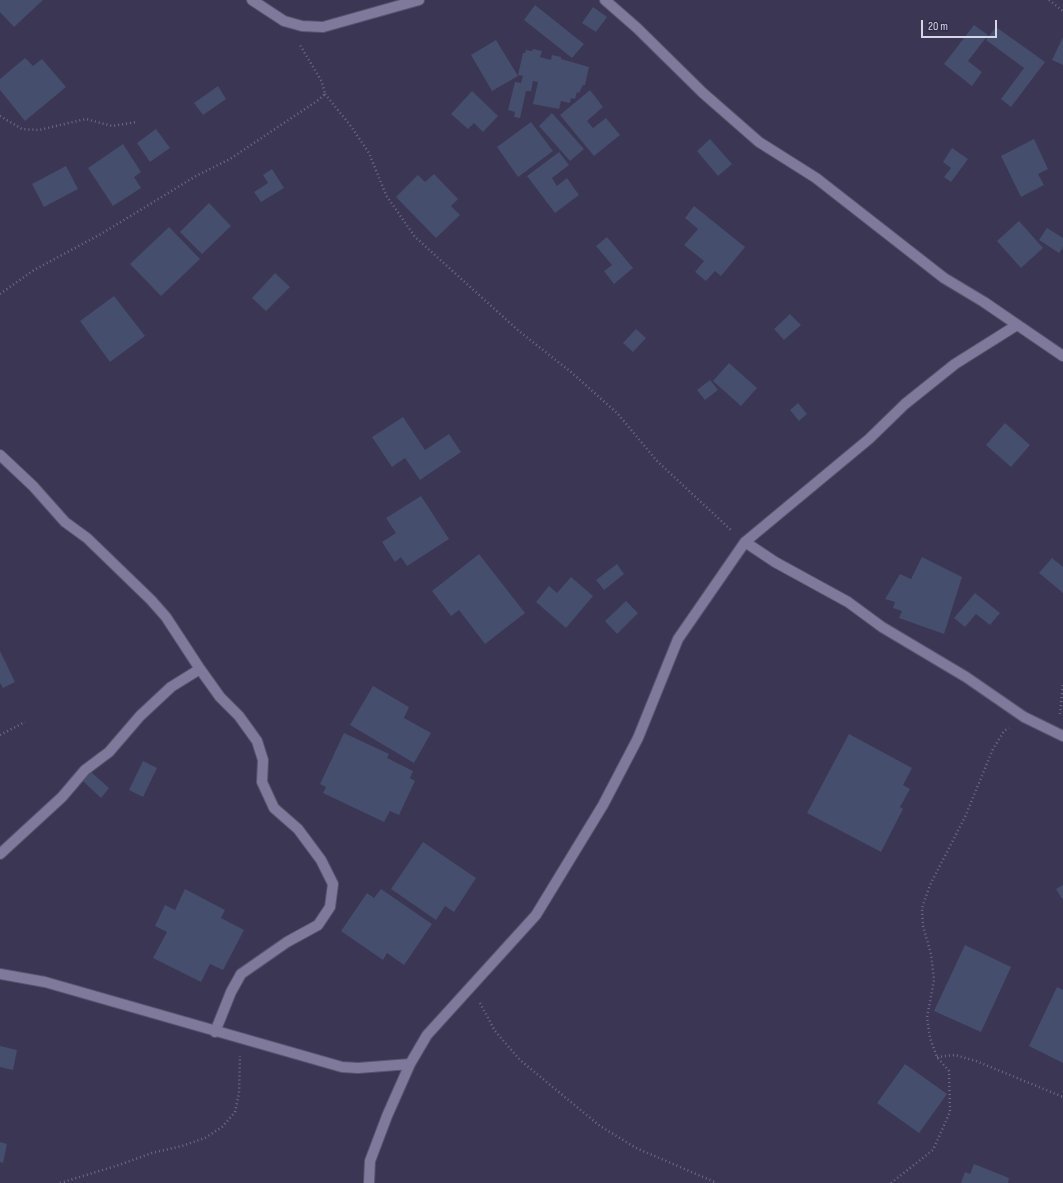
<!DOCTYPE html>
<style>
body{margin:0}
#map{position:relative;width:1063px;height:1183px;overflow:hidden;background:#3b3654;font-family:"Sofia Sans Condensed",sans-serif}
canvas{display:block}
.scale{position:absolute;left:921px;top:20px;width:76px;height:18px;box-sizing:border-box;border:2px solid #d6d4e7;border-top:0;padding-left:5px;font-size:12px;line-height:14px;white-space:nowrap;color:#d6d4e7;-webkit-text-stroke:3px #312c49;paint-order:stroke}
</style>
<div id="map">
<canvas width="1063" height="1183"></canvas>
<div class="scale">20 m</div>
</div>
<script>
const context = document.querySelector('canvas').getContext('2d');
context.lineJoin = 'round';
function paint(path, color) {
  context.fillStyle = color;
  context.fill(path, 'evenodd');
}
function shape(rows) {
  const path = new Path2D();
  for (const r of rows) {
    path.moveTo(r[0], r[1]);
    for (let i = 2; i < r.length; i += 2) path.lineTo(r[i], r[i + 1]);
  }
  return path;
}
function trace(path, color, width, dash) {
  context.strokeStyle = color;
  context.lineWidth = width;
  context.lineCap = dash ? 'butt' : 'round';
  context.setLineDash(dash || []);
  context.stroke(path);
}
const building = shape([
 [0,0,43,0,14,27,0,12],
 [535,5,584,44,572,58,524,20],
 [593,7,607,17,596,32,582,23],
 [974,25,988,35,968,61,982,72,972,86,944,64],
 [996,27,1045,62,1011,107,1001,99,1024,68,986,40],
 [1063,37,1063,65,1052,60],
 [496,40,518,76,492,91,471,55],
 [533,49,542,51,540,57,551,60,552,55,561,57,561,59,589,67,585,85,583,85,579,93,577,92,575,99,571,98,570,103,561,101,559,109,533,104,538,82,533,81,531,91,526,91,520,118,514,117,515,112,508,110,515,82,521,83,523,76,518,75,523,53,525,53,526,50,532,51],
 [25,58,33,66,42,59,66,87,25,121,0,90,0,79],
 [218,86,226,99,203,115,194,103],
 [590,90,603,107,587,121,593,128,606,118,620,135,594,156,560,115],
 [472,91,498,116,483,132,474,123,468,129,451,114],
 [552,113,584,149,570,161,539,126],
 [531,122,553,151,518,177,497,147],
 [156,129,170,148,150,162,137,143],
 [710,139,732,164,718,176,697,151],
 [1034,139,1048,169,1038,174,1044,185,1021,197,1001,156],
 [123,144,141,172,134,177,141,188,113,206,88,168],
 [952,148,968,159,951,182,944,177,951,168,943,162],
 [559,152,569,165,552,178,557,186,567,178,579,195,555,213,527,176],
 [66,166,78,189,44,207,32,184],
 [272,169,284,188,261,202,254,192,268,183,263,175],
 [434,174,458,199,451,206,460,215,436,238,396,197,418,175,425,182],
 [209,203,231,226,202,254,180,232],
 [694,206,745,247,721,276,715,271,706,281,695,272,704,261,684,245,698,229,685,218],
 [1019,221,1043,248,1021,268,997,241],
 [169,227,200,259,161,296,130,264],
 [1047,228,1063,238,1063,247,1059,253,1039,240],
 [607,237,633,268,614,284,604,271,612,265,596,246],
 [275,273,290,287,266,311,252,298],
 [114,296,145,336,110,362,80,321],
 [790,314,801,325,784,340,774,329],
 [636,329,646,338,633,352,623,343],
 [729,363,757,388,741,406,713,381],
 [710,380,718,390,705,400,697,390],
 [798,403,807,414,799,421,790,410],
 [403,417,425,450,449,434,461,452,420,480,405,458,392,467,372,437],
 [1005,423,1030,445,1011,467,986,445],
 [421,496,449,539,407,566,401,557,395,562,382,542,396,533,386,518],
 [479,554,525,613,485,644,459,610,451,616,432,591],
 [922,557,962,577,944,634,899,618,902,611,893,608,895,602,885,599,900,574,911,579],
 [1052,558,1063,567,1063,593,1039,573],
 [617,564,624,574,604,590,596,580],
 [571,577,593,596,566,628,536,602,549,586,557,593],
 [975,593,1000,613,990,625,976,614,965,627,954,618],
 [626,601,638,613,617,634,605,621],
 [0,651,15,682,3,688,0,683],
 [373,686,409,707,404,718,431,733,414,763,350,725],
 [344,733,389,754,387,758,413,771,410,778,415,781,399,815,390,811,384,822,323,793,326,787,320,784],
 [849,734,912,768,903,785,910,789,900,807,903,809,881,852,807,813],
 [143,761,157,768,143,797,129,790],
 [91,772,109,788,101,798,83,781],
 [423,842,476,878,454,912,445,906,436,920,391,889],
 [1063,885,1063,900,1056,889],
 [185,889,225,910,221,918,244,930,223,970,210,964,201,982,153,958,167,932,155,926,165,905,175,910],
 [381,889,432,924,404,965,387,953,383,960,341,931,367,893,374,898],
 [965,945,1011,967,981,1032,934,1011],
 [1057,987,1063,990,1063,1063,1029,1046],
 [0,1046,17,1050,13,1070,0,1067],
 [905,1064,947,1094,919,1133,877,1103],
 [0,1142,7,1144,3,1163,0,1162],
 [974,1164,1009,1178,1008,1183,961,1183,965,1172,970,1174]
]);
const path = shape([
 [1049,0,1063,11],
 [325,94,350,125,369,153,386,195,415,237,520,332,571,372,618,414,657,461,732,531],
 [0,116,22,129,39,130,86,119,112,126,137,122],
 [0,294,34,270,101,234,196,176,230,159,317,101,325,94,322,82,300,45],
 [1060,714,1063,683],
 [0,735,25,722],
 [480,1003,495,1031,520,1060,600,1126,636,1148,717,1183],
 [937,1057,955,1055,976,1061,1063,1097],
 [60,1183,119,1165,152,1153,182,1146,205,1138,222,1127,235,1112,239,1093,240,1056],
 [891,1183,933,1150,950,1112,949,1071,937,1057,930,1038,927,1018,934,980,931,954,923,926,922,908,930,885,965,817,993,749,1004,731,1009,728]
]);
const minor = shape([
 [252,0,284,21,302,26,323,27,419,0],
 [605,0,637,28,703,93,759,142,816,178,944,278,984,302,1063,356],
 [0,455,33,486,65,522,87,538,151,600,166,617,200,669,171,687,140,716,109,752,85,770,62,797,0,854],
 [745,542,775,562,848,602,882,627,966,677,1024,717,1063,736],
 [200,669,220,697,239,716,257,741,263,760,262,782,274,808,298,829,321,860,333,884,330,907,318,925,287,942,241,974,231,992,215,1032],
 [0,974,45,982,342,1067,358,1068,410,1064],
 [369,1183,370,1161,387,1116,410,1064,427,1035,536,915,603,805,638,738,678,639,745,542,869,439,905,404,955,364,1017,325]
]);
paint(building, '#454e6d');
trace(minor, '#58546d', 12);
trace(path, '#6f6b85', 2.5, [1, 3]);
trace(minor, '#7f7a9c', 10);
</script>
